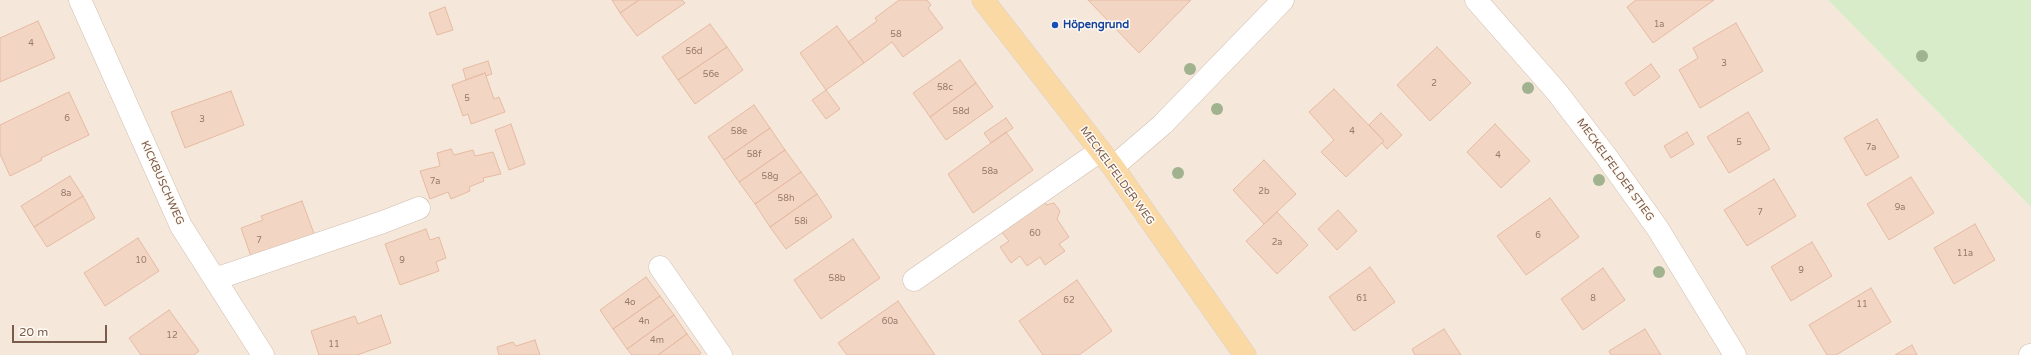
<!DOCTYPE html>
<meta charset="utf-8">
<style>
body{margin:0}
#map{position:relative;width:2031px;height:355px;overflow:hidden;background:#fdf6ec;font-family:"Varela Round",sans-serif}
canvas{display:block}
.scale{position:absolute;left:12px;top:325px;width:95px;height:18px;box-sizing:border-box;border:2px solid #7a5c4d;border-top:0;padding-left:5px;font-size:12px;line-height:14px;white-space:nowrap;color:#7a5c4d;-webkit-text-stroke:3px #fffaf3;paint-order:stroke}
</style>
<div id="map">
<canvas width="2031" height="355"></canvas>
<div class="scale">20 m</div>
</div>
<script>
const context = document.querySelector('canvas').getContext('2d');
context.lineJoin = 'round';
function paint(path, color) {
  context.fillStyle = color;
  context.fill(path, 'evenodd');
}
function shape(rows) {
  const path = new Path2D();
  for (const r of rows) {
    path.moveTo(r[0], r[1]);
    for (let i = 2; i < r.length; i += 2) path.lineTo(r[i], r[i + 1]);
  }
  return path;
}
function trace(path, color, width, dash) {
  context.strokeStyle = color;
  context.lineWidth = width;
  context.lineCap = dash ? 'butt' : 'round';
  context.setLineDash(dash || []);
  context.stroke(path);
}
function label(font, color, halo, rows, align = 'center') {
  context.font = font + ' "Varela Round",sans-serif';
  context.lineWidth = 3;
  context.setLineDash([]);
  context.textBaseline = 'middle';
  context.strokeStyle = halo;
  context.fillStyle = color;
  for (const [text, x, y, turn = 0] of rows) {
    context.save();
    context.translate(x, y);
    context.rotate((+turn || 0) * Math.PI / 180);
    context.textAlign = isNaN(turn) ? turn : align;
    if (halo) context.strokeText(text, 0, 0);
    context.fillText(text, 0, 0);
    context.restore();
  }
}
const residential = shape([
 [0,0,1828,0,2031,207,2031,355,0,355]
]);
const green = shape([
 [1828,0,2031,0,2031,207]
]);
const building = shape([
 [612,0,639,0,620,13,612,0],
 [639,0,682,0,685,3,637,36,620,13,639,0],
 [899,0,927,0,931,5,928,8,943,28,903,57,892,42,864,63,848,42,877,21,875,18,899,0],
 [1088,0,1191,0,1139,53,1088,0],
 [1636,0,1714,0,1653,43,1627,7,1636,0],
 [445,7,453,30,437,35,429,13,445,7],
 [38,21,55,58,0,82,0,38,38,21],
 [1736,23,1763,71,1700,108,1679,70,1698,58,1693,48,1736,23],
 [710,24,727,47,678,80,662,57,710,24],
 [837,26,864,63,826,90,800,53,837,26],
 [727,47,743,70,695,104,678,80,727,47],
 [1437,47,1471,83,1430,121,1397,85,1437,47],
 [960,60,976,83,930,117,913,93,960,60],
 [488,61,492,74,486,76,485,73,466,80,463,69,488,61],
 [1651,64,1660,77,1634,96,1625,83,1651,64],
 [485,73,494,99,499,97,505,112,471,124,468,114,463,116,452,85,485,73],
 [976,83,993,107,946,140,930,117,976,83],
 [1334,89,1384,141,1346,177,1321,152,1334,140,1309,112,1334,89],
 [826,90,840,109,826,119,812,100,826,90],
 [231,91,244,125,185,148,171,112,231,91],
 [69,92,89,135,41,158,42,160,10,176,0,154,0,125,69,92],
 [754,105,770,128,724,160,708,137,754,105],
 [1748,112,1770,149,1729,173,1707,137,1748,112],
 [1381,113,1402,135,1387,149,1382,143,1384,141,1369,125,1381,113],
 [1006,118,1013,128,991,143,984,133,1006,118],
 [1877,119,1899,157,1866,176,1844,138,1877,119],
 [511,124,525,164,509,170,495,130,511,124],
 [1495,124,1530,161,1501,188,1467,152,1495,124],
 [770,128,785,150,739,182,724,160,770,128],
 [1006,132,1033,170,973,213,948,174,1006,132],
 [1687,132,1694,144,1671,158,1664,146,1687,132],
 [451,149,454,155,473,150,475,156,493,152,501,174,483,178,484,181,469,187,470,191,451,199,448,192,430,199,420,171,440,166,437,153,451,149],
 [785,150,801,172,755,204,739,182,785,150],
 [1264,160,1296,194,1264,224,1233,190,1264,160],
 [801,172,817,194,770,227,755,204,801,172],
 [70,176,83,196,34,227,21,206,70,176],
 [1911,177,1934,213,1889,240,1867,204,1911,177],
 [1774,179,1796,216,1747,246,1724,210,1774,179],
 [817,194,832,217,786,249,770,227,817,194],
 [83,196,95,218,47,247,34,227,83,196],
 [1550,198,1579,237,1526,275,1497,236,1550,198],
 [302,201,316,239,253,262,241,228,263,220,261,216,302,201],
 [1044,201,1046,205,1054,203,1060,211,1057,219,1069,237,1059,244,1065,251,1045,265,1040,257,1027,266,1020,256,1011,263,1000,247,1009,241,1001,231,1044,201],
 [1338,210,1357,231,1337,250,1318,229,1338,210],
 [1277,212,1308,245,1277,274,1246,241,1277,212],
 [1975,224,1995,260,1954,284,1934,248,1975,224],
 [426,229,430,240,439,237,446,258,436,262,439,271,400,285,385,244,426,229],
 [138,238,159,271,105,306,84,273,138,238],
 [853,239,880,278,821,319,794,280,853,239],
 [1812,242,1832,276,1791,301,1771,267,1812,242],
 [1370,267,1395,302,1354,331,1329,297,1370,267],
 [1603,268,1625,300,1583,330,1561,299,1603,268],
 [646,277,660,296,613,329,600,310,646,277],
 [1077,280,1112,331,1079,355,1043,355,1019,321,1077,280],
 [1871,288,1891,322,1836,355,1827,355,1809,325,1871,288],
 [660,296,674,315,627,349,613,329,660,296],
 [898,301,935,355,847,355,838,343,898,301],
 [169,310,199,351,194,355,141,355,129,338,169,310],
 [381,315,391,343,357,355,319,355,311,331,355,316,358,324,381,315],
 [674,315,687,334,658,355,632,355,627,349,674,315],
 [1444,329,1461,355,1415,355,1412,349,1444,329],
 [1645,329,1661,355,1611,355,1609,351,1645,329],
 [687,334,701,353,699,355,658,355,687,334],
 [535,340,540,355,499,355,497,347,513,342,516,346,535,340],
 [1912,345,1917,355,1895,355,1912,345]
]);
const minor = shape([
 [80,0,181,226,263,355],
 [1476,0,1556,91,1606,156,1658,229,1735,355],
 [1113,167,1162,125,1283,0],
 [660,267,721,355],
 [215,279,383,222,419,208],
 [914,280,1100,151],
 [2030,355,2031,355]
]);
const major = shape([
 [983,0,1113,167,1245,355]
]);
const trees = [
 [1922,56],
 [1190,69],
 [1528,88],
 [1217,109],
 [1178,173],
 [1599,180],
 [1659,272]
];
const markers = [
 [1055,25,4,"#1a4fb4"]
];
const numberNames = [
 ["1a",1659,25],
 ["58",896,35],
 ["4",31,44],
 ["56d",694,52],
 ["3",1724,64],
 ["56e",711,75],
 ["2",1434,84],
 ["58c",945,88],
 ["5",467,99],
 ["58d",961,112],
 ["6",67,119],
 ["3",202,120],
 ["58e",739,132],
 ["4",1352,132],
 ["5",1739,143],
 ["7a",1871,148],
 ["58f",754,155],
 ["4",1498,156],
 ["58a",990,172],
 ["58g",770,177],
 ["7a",435,182],
 ["2b",1264,192],
 ["8a",66,194],
 ["58h",786,199],
 ["9a",1900,208],
 ["7",1760,213],
 ["58i",801,222],
 ["60",1035,234],
 ["6",1538,236],
 ["7",259,241],
 ["2a",1277,243],
 ["11a",1965,254],
 ["10",141,261],
 ["9",402,261],
 ["9",1801,271],
 ["58b",837,279],
 ["61",1362,299],
 ["8",1593,299],
 ["62",1069,301],
 ["4o",630,303],
 ["11",1862,305],
 ["4n",644,322],
 ["60a",890,322],
 ["12",172,336],
 ["4m",657,341],
 ["11",334,345]
];
const transitNames = [
 ["Höpengrund",1063,25]
];
const streetNames = [
 ["MECKELFELDER STIEG",1615,170,54],
 ["MECKELFELDER WEG",1117,176,54],
 ["KICKBUSCHWEG",162,183,66]
];
paint(residential, '#f5e8da');
paint(green, '#d8ecc9');
paint(building, '#f3d5c3');
trace(building, '#e6bba3', 1);
trace(minor, '#d1beb0', 23);
trace(major, '#dad1cd', 23);
trace(minor, '#fff', 22);
trace(major, '#fbd9a5', 22);
context.fillStyle = '#a0b28e';
for (const [x, y] of trees) {
  context.beginPath();
  context.arc(x, y, 6, 0, 2 * Math.PI);
  context.fill();
}
for (const [x, y, r, color] of markers) {
  const dot = new Path2D();
  dot.arc(x, y, r, 0, 2 * Math.PI);
  context.fillStyle = color;
  context.fill(dot);
  trace(dot, '#fffaf3', 1.5);
}
label('9px', '#987a6a', null, numberNames);
label('bold 11px', '#164399', '#fffaf3', transitNames, 'left');
label('11px', '#7a5c4d', '#fffaf3', streetNames);
</script>
